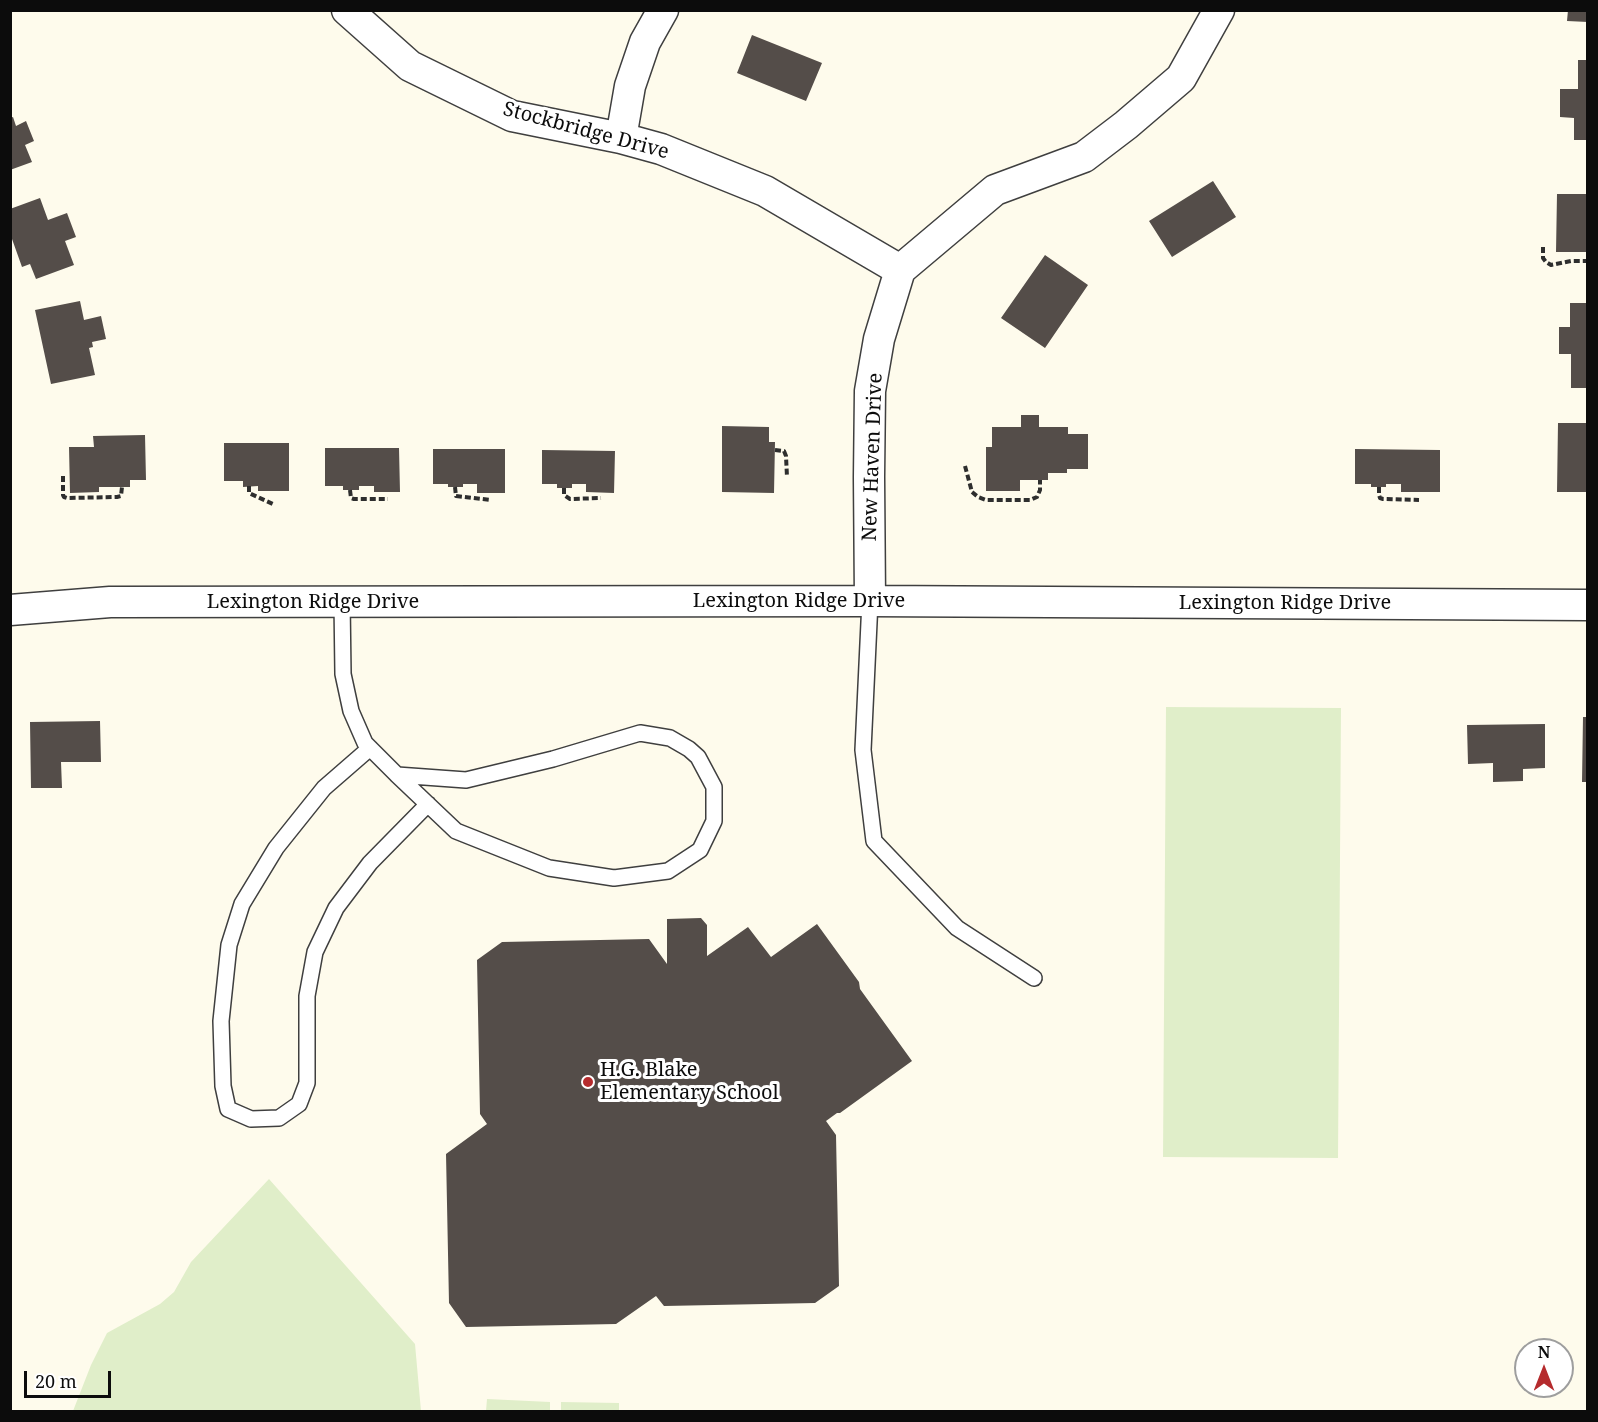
<!DOCTYPE html>
<style>
body{margin:0}
#map{position:relative;width:1598px;height:1422px;overflow:hidden;background:#fefbec;font-family:"Noto Serif",serif}
canvas{display:block}
.frame{position:absolute;inset:0;border:12px solid #0c0c0c;pointer-events:none}
.north{position:absolute;left:1514px;top:1338px;width:60px;height:60px;box-sizing:border-box;background:#fff;border:2px solid #9e9e9e;border-radius:50%;rotate:0deg;font-size:16px;font-weight:700;line-height:24px;text-align:center;color:#0c0c0c}
.north::after{content:'';display:block;margin:auto;width:21px;height:27px;background:#b52b2d;clip-path:polygon(50% 0,100% 100%,50% 72%,0 100%)}
.scale{position:absolute;left:24px;top:1371px;width:87px;height:27px;box-sizing:border-box;border:3px solid #0c0c0c;border-top:0;padding-left:8px;font-size:18px;line-height:21px;white-space:nowrap;color:#0c0c0c;-webkit-text-stroke:4px #fff;paint-order:stroke}
</style>
<div id="map">
<canvas width="1598" height="1422"></canvas>
<div class="frame"></div>
<div class="north">N</div>
<div class="scale">20 m</div>
</div>
<script>
const context = document.querySelector('canvas').getContext('2d');
context.lineJoin = 'round';
function paint(path, color) {
  context.fillStyle = color;
  context.fill(path, 'evenodd');
}
function shape(rows) {
  const path = new Path2D();
  for (const r of rows) {
    path.moveTo(r[0], r[1]);
    for (let i = 2; i < r.length; i += 2) path.lineTo(r[i], r[i + 1]);
  }
  return path;
}
function trace(path, color, width, dash) {
  context.strokeStyle = color;
  context.lineWidth = width;
  context.lineCap = dash ? 'butt' : 'round';
  context.setLineDash(dash || []);
  context.stroke(path);
}
function label(font, color, halo, rows, align = 'center') {
  context.font = font + ' "Noto Serif",serif';
  context.lineWidth = 6;
  context.setLineDash([]);
  context.textBaseline = 'middle';
  context.strokeStyle = halo;
  context.fillStyle = color;
  for (const [text, x, y, turn = 0] of rows) {
    context.save();
    context.translate(x, y);
    context.rotate((+turn || 0) * Math.PI / 180);
    context.textAlign = isNaN(turn) ? turn : align;
    if (halo) context.strokeText(text, 0, 0);
    context.fillText(text, 0, 0);
    context.restore();
  }
}
const pitch = shape([
 [1166,707,1341,708,1338,1158,1163,1157],
 [269,1179,415,1344,421,1411,73,1411,91,1365,107,1333,160,1304,174,1292,191,1262],
 [487,1399,550,1402,550,1411,486,1411],
 [561,1402,619,1403,619,1411,561,1411]
]);
const building = shape([
 [1568,10,1588,10,1588,22,1567,21],
 [752,35,822,63,806,101,737,73],
 [1578,60,1588,60,1588,140,1574,140,1574,118,1560,117,1560,89,1578,89],
 [13,117,16,126,26,121,34,141,25,145,32,162,10,170,10,118],
 [1213,181,1236,217,1172,257,1149,221],
 [1557,194,1588,194,1588,252,1556,252],
 [40,198,48,220,67,213,76,237,65,241,74,265,36,279,30,264,22,267,12,239,10,239,10,209],
 [1045,255,1088,285,1045,348,1001,318],
 [80,301,84,320,101,316,106,339,92,342,93,347,89,348,95,375,51,384,35,310],
 [1570,303,1588,303,1588,388,1571,388,1571,354,1559,354,1559,327,1570,327],
 [1021,415,1039,415,1039,427,1068,427,1068,434,1088,434,1088,469,1067,469,1067,473,1048,473,1048,480,1020,480,1020,491,986,491,986,447,992,447,992,427,1021,427],
 [1558,423,1588,423,1588,492,1557,492],
 [722,426,769,427,769,442,775,442,774,493,722,492],
 [145,435,146,480,130,480,130,487,99,487,99,492,70,493,69,447,94,447,93,436],
 [224,443,289,443,289,491,258,491,258,486,243,487,243,481,224,481],
 [325,448,399,448,400,492,374,492,374,486,359,486,359,490,343,490,343,486,325,486],
 [433,449,505,449,505,493,477,493,477,484,463,484,463,487,448,487,448,484,433,484],
 [1355,449,1440,450,1440,492,1401,492,1401,484,1386,484,1386,487,1371,487,1371,484,1355,484],
 [542,450,615,451,614,493,586,492,586,484,572,484,572,488,557,488,557,484,542,484],
 [1583,717,1588,717,1588,782,1582,782],
 [100,721,101,762,61,762,62,788,31,788,30,722],
 [1545,724,1545,768,1523,769,1523,781,1493,782,1493,763,1468,764,1467,725],
 [701,918,707,925,707,956,748,927,771,957,817,924,859,982,860,989,912,1061,840,1113,837,1113,826,1121,836,1135,839,1286,815,1303,664,1306,656,1296,616,1324,466,1327,449,1303,446,1154,487,1124,480,1114,477,960,502,942,649,939,667,964,667,919]
]);
const path = shape([
 [1543,247,1543,258,1546,262,1551,265,1571,261,1588,261],
 [775,450,784,451,786,456,787,477],
 [965,466,972,492,978,497,986,500,1030,500,1037,497,1040,490,1040,480],
 [63,476,63,495,64,497,67,498,117,497,121,496,122,487],
 [249,486,249,493,275,505],
 [455,487,456,496,491,500],
 [1379,487,1379,495,1380,498,1383,499,1419,500],
 [564,488,564,495,570,499,601,498],
 [350,490,351,498,354,499,388,499]
]);
const service = shape([
 [342,601,343,674,351,711,365,743,397,775,456,831,549,868,614,878,668,871,700,850,714,821,714,787,698,757,689,749,670,738,640,733,553,759,466,780,397,775],
 [870,601,863,750,874,841,957,928,1034,978],
 [370,748,324,788,276,848,242,904,229,945,221,1021,223,1086,228,1109,251,1119,279,1118,299,1104,307,1083,307,996,315,952,336,908,370,863,428,804]
]);
const minor = shape([
 [347,10,410,66,512,116,621,138,661,149,765,191,900,270],
 [621,138,630,86,645,42,663,10],
 [870,601,869,477,870,391,879,339,900,270,995,190,1084,157,1126,125,1181,78,1219,10],
 [10,610,110,602,870,601,1588,605]
]);
const markers = [
 [588,1082,6,"#b52b2d"]
];
const streetNames = [
 ["Stockbridge Drive",586,131,15],
 ["New Haven Drive",873,457,-88],
 ["Lexington Ridge Drive",799,601],
 ["Lexington Ridge Drive",313,602],
 ["Lexington Ridge Drive",1285,603]
];
const poiNames = [
 ["H.G. Blake",600,1070],
 ["Elementary School",600,1093]
];
paint(pitch, '#e0eec9');
paint(building, '#544d49');
trace(service, '#3f3f3f', 18);
trace(minor, '#3f3f3f', 33);
trace(path, '#2e2e2e', 4, [6, 3]);
trace(service, '#fff', 15);
trace(minor, '#fff', 30);
for (const [x, y, r, color] of markers) {
  const dot = new Path2D();
  dot.arc(x, y, r, 0, 2 * Math.PI);
  context.fillStyle = color;
  context.fill(dot);
  trace(dot, '#fff', 2);
}
label('20px', '#0c0c0c', '#fff', streetNames);
label('20px', '#0c0c0c', '#fff', poiNames, 'left');
</script>
